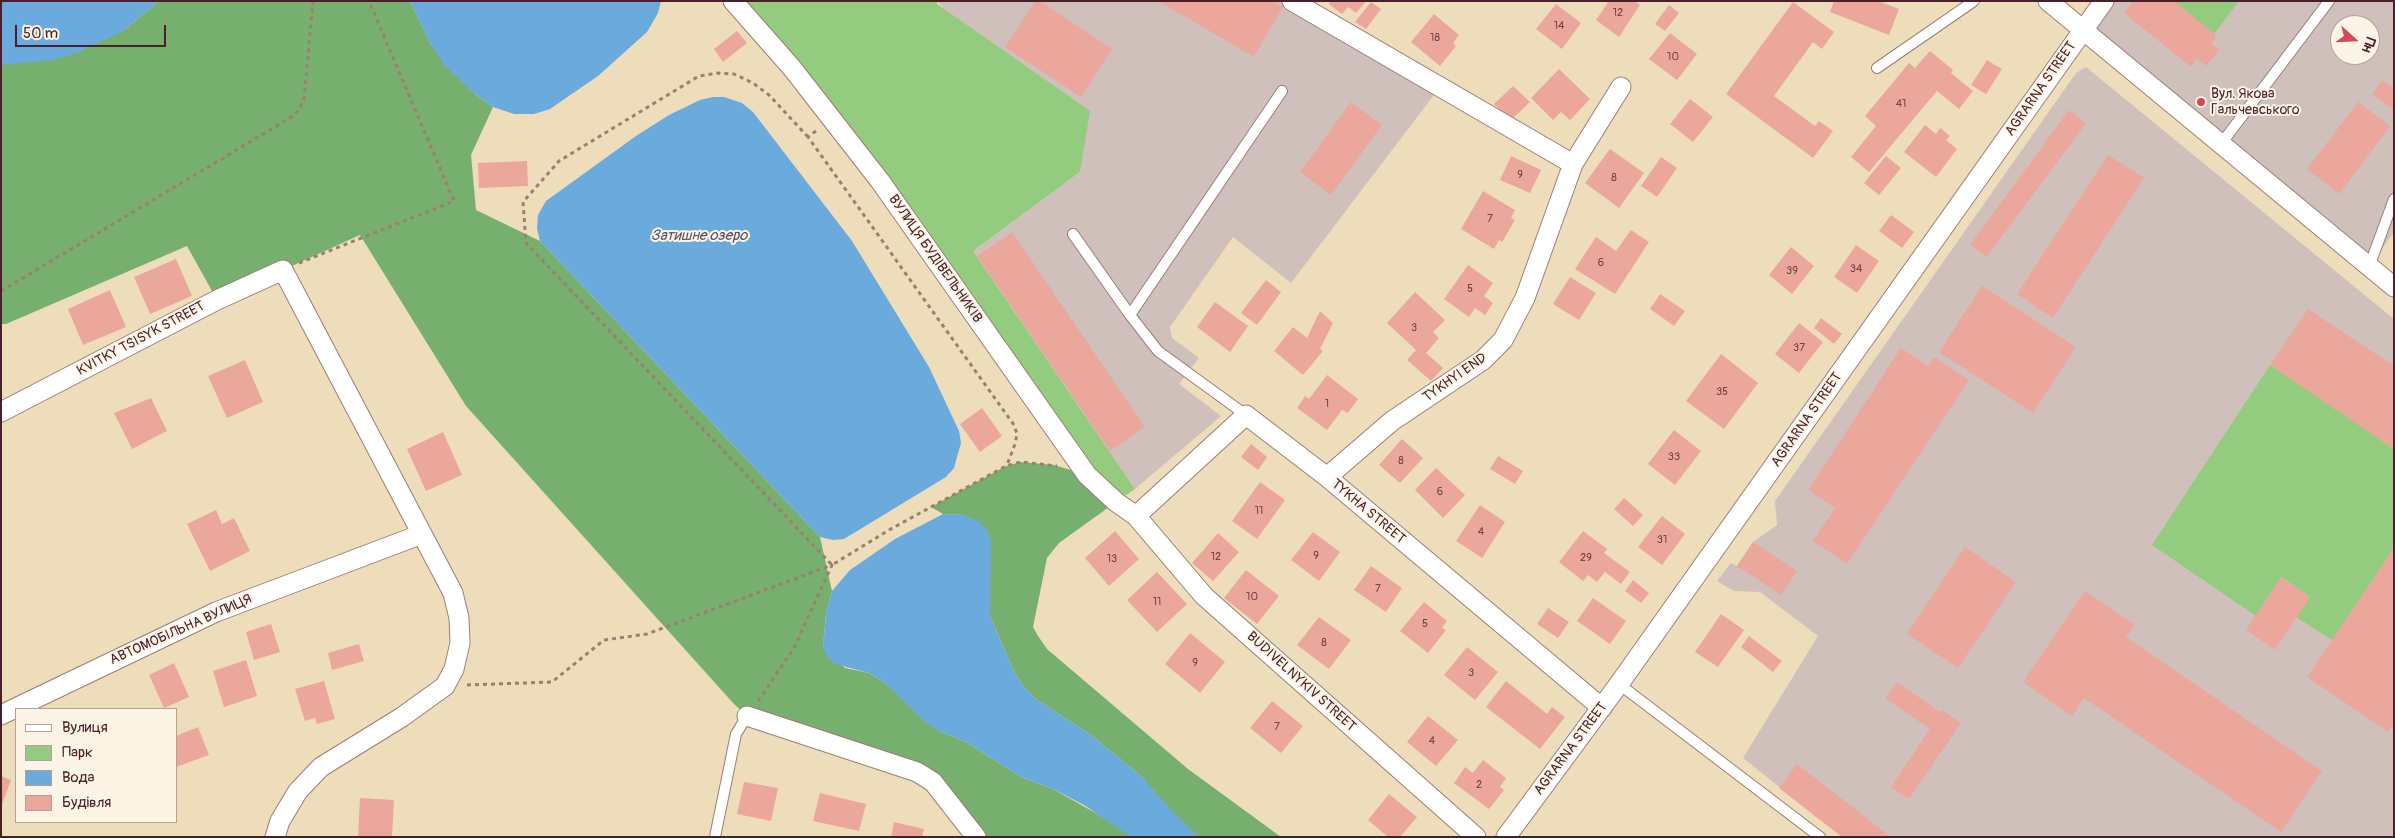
<!DOCTYPE html>
<meta charset="utf-8">
<style>
body{margin:0}
#map{position:relative;width:2395px;height:838px;overflow:hidden;background:#edb;font-family:Pangolin,sans-serif}
canvas{display:block}
.frame{position:absolute;inset:0;border:2px solid #4a1f2b;pointer-events:none}
.legend{position:absolute;left:15px;top:708px;width:162px;height:115px;box-sizing:border-box;background:#fcf5e5;border:1px solid #b59f9b;margin:0;padding:6px 9px;list-style:none;font-size:15px;color:#4a1f2b}
.legend li{display:flex;align-items:center;gap:10px;height:25px}
.legend b{width:25px;border:1px solid #b59f9b}
.north{position:absolute;left:2330px;top:15px;width:50px;height:50px;box-sizing:border-box;background:#fcf5e5;border:1px solid #b59f9b;border-radius:50%;rotate:110deg;font-size:14px;font-weight:700;line-height:20px;text-align:center;color:#4a1f2b}
.north::after{content:'';display:block;margin:auto;width:18px;height:22px;background:#d1495b;clip-path:polygon(50% 0,100% 100%,50% 72%,0 100%)}
.scale{position:absolute;left:15px;top:25px;width:151px;height:22px;box-sizing:border-box;border:2px solid #4a1f2b;border-top:0;padding-left:6px;font-size:15px;line-height:18px;white-space:nowrap;color:#4a1f2b;-webkit-text-stroke:4px #fcf5e5;paint-order:stroke}
</style>
<div id="map">
<canvas width="2395" height="838"></canvas>
<div class="frame"></div>
<ul class="legend">
<li><b style="height:6px;background:#fff"></b>Вулиця</li>
<li><b style="height:14px;background:#94cc7f"></b>Парк</li>
<li><b style="height:14px;background:#6aaadd"></b>Вода</li>
<li><b style="height:14px;background:#eba79c"></b>Будівля</li>
</ul>
<div class="north">Пн</div>
<div class="scale">50 m</div>
</div>
<script>
const context = document.querySelector('canvas').getContext('2d');
context.lineJoin = 'round';
function paint(path, color) {
  context.fillStyle = color;
  context.fill(path, 'evenodd');
}
function shape(rows) {
  const path = new Path2D();
  for (const r of rows) {
    path.moveTo(r[0], r[1]);
    for (let i = 2; i < r.length; i += 2) path.lineTo(r[i], r[i + 1]);
  }
  return path;
}
function trace(path, color, width, dash) {
  context.strokeStyle = color;
  context.lineWidth = width;
  context.lineCap = dash ? 'butt' : 'round';
  context.setLineDash(dash || []);
  context.stroke(path);
}
function label(font, color, halo, rows, align = 'center') {
  context.font = font + ' Pangolin,sans-serif';
  context.lineWidth = 4;
  context.setLineDash([]);
  context.textBaseline = 'middle';
  context.strokeStyle = halo;
  context.fillStyle = color;
  for (const [text, x, y, turn = 0] of rows) {
    context.save();
    context.translate(x, y);
    context.rotate((+turn || 0) * Math.PI / 180);
    context.textAlign = isNaN(turn) ? turn : align;
    if (halo) context.strokeText(text, 0, 0);
    context.fillText(text, 0, 0);
    context.restore();
  }
}
const industrial = shape([
 [937,1,1292,1,1440,87,1291,283,1233,237,1170,327,1172,338,1199,358,1179,384,1221,416,1135,489,973,251,1080,172],
 [2104,1,2394,1,2394,232,2369,267,2084,29],
 [2340,25,2370,25,2370,55,2340,55],
 [2086,67,2394,319,2394,837,1842,837,1743,758,1818,636,1760,592,1734,591,1717,581,1731,563,1737,566,1753,542,1777,525,1775,501,2076,73]
]);
const green = shape([
 [735,1,937,1,937,4,1090,111,1080,172,973,251,1135,489,1116,502,880,181],
 [2174,1,2239,1,2214,34],
 [2270,365,2394,449,2394,548,2332,640,2296,617,2310,597,2282,577,2256,616,2152,545]
]);
const forest = shape([
 [159,1,410,1,431,45,475,94,493,107,471,155,476,210,540,241,820,537,832,591,826,613,823,648,845,668,869,673,884,682,939,731,966,742,1021,777,1053,789,1138,837,976,837,933,782,747,716,734,704,466,406,360,235,217,300,187,246,6,324,1,324,1,65,123,31],
 [1021,462,1054,465,1087,475,1116,502,1059,543,1047,558,1033,627,1038,636,1047,649,1188,769,1281,837,1191,837,1142,777,1091,735,1037,700,1023,686,1013,669,990,616,988,597,964,515,943,514,931,507,1006,466]
]);
const water = shape([
 [1,1,159,1,123,31,80,52,53,60,1,65],
 [410,1,661,1,658,13,647,32,598,76,550,109,534,114,514,114,493,107,475,94,446,67,431,45],
 [713,97,724,97,742,103,753,112,852,241,929,367,959,431,961,443,957,457,954,468,946,477,844,539,833,540,820,537,540,241,537,228,538,215,546,201,636,136,669,115,700,100],
 [943,514,964,515,978,521,987,530,991,541,990,616,1013,669,1023,686,1037,700,1091,735,1142,777,1173,812,1199,837,1131,837,1084,805,1053,789,1021,777,966,742,939,731,924,721,884,682,869,673,835,664,827,656,823,648,826,613,832,591,850,570,895,539]
]);
const building = shape([
 [1035,1,1040,1,1112,49,1081,97,1005,47],
 [1158,1,1274,1,1283,7,1254,57],
 [1331,1,1366,1,1356,13,1348,7,1342,14,1329,4],
 [1609,1,1634,1,1640,5,1619,37,1596,20],
 [1834,1,1878,1,1899,9,1889,35,1830,12],
 [2133,1,2174,1,2217,36,2211,43,2219,50,2206,66,2197,59,2191,67,2124,13],
 [1371,2,1381,9,1366,29,1355,22],
 [1793,2,1834,32,1822,49,1813,42,1774,96,1815,126,1819,121,1833,131,1813,158,1726,94],
 [1556,4,1581,23,1562,49,1536,29],
 [1669,5,1679,13,1665,31,1655,24],
 [1434,14,1459,35,1453,43,1456,46,1440,66,1411,42],
 [737,31,747,43,723,62,714,49],
 [1670,33,1697,54,1677,80,1649,59],
 [1930,51,1953,70,1951,73,1973,91,1959,109,1937,91,1869,172,1851,157,1876,126,1865,116,1909,63,1915,68],
 [1987,60,2002,69,1986,94,1971,85],
 [1559,69,1590,99,1570,120,1561,112,1553,120,1531,98],
 [2382,80,2394,89,2394,110,2372,94],
 [1513,86,1530,102,1507,124,1498,114,1501,111,1494,104],
 [1690,99,1713,117,1693,142,1670,124],
 [1351,102,1382,125,1331,195,1300,172],
 [2358,102,2390,126,2339,194,2307,169],
 [2069,110,2086,123,1987,257,1970,245],
 [1925,125,1936,134,1940,128,1950,136,1946,140,1957,149,1936,177,1904,152],
 [1610,149,1644,173,1619,208,1585,183],
 [2108,155,2144,178,2053,318,2017,294],
 [1511,156,1541,170,1530,193,1500,180],
 [1886,156,1901,168,1879,195,1864,183],
 [1661,157,1677,168,1657,197,1641,186],
 [527,161,528,186,479,188,478,163],
 [1483,191,1515,210,1511,218,1515,220,1502,242,1499,240,1494,249,1461,229],
 [1891,215,1914,232,1902,248,1879,231],
 [1631,230,1649,242,1615,294,1575,269,1596,237,1616,251],
 [1012,232,1145,427,1110,451,977,256],
 [1856,245,1879,261,1857,293,1834,277],
 [1791,247,1814,266,1792,294,1769,275],
 [176,259,192,296,150,314,134,277],
 [1468,265,1493,283,1484,296,1493,303,1485,315,1475,308,1469,317,1444,299],
 [1570,277,1596,293,1579,320,1553,304],
 [1266,280,1281,292,1257,325,1241,313],
 [1982,286,2076,347,2033,413,1939,352],
 [110,290,126,327,83,345,68,309],
 [1415,292,1445,320,1433,332,1439,338,1426,353,1443,368,1431,381,1407,360,1416,350,1387,323],
 [1660,294,1685,311,1674,326,1650,309],
 [1215,302,1248,326,1230,352,1197,327],
 [2308,309,2394,366,2394,449,2270,365],
 [1320,311,1333,323,1320,349,1323,351,1303,375,1274,351,1293,327,1307,338],
 [1821,318,1842,334,1834,344,1814,328],
 [1799,323,1823,342,1799,373,1775,354],
 [1901,348,1928,366,1934,357,1969,380,1847,564,1813,541,1835,508,1808,490],
 [1721,354,1758,383,1724,429,1686,401],
 [245,360,263,402,227,418,208,376],
 [1327,375,1358,399,1348,413,1342,410,1327,430,1297,408,1305,396,1309,399],
 [151,398,167,431,132,449,114,413],
 [982,408,1002,436,980,452,960,424],
 [1674,430,1701,451,1675,485,1648,464],
 [443,432,462,475,426,491,407,449],
 [1402,439,1423,458,1400,483,1379,465],
 [1251,444,1267,457,1258,470,1241,457],
 [1498,456,1523,471,1515,484,1490,469],
 [1436,468,1465,495,1443,518,1415,490],
 [1260,482,1285,500,1257,539,1232,521],
 [1624,498,1643,515,1633,526,1614,509],
 [1480,505,1505,522,1482,558,1456,541],
 [216,510,222,524,234,518,250,551,210,571,187,524],
 [1662,516,1685,534,1662,565,1638,547],
 [1115,531,1139,559,1109,586,1085,558],
 [1583,531,1607,549,1604,553,1630,572,1621,584,1605,572,1597,582,1588,575,1583,581,1559,562],
 [1313,532,1340,552,1319,581,1291,560],
 [1218,533,1239,552,1213,581,1192,563],
 [1753,542,1797,571,1781,595,1737,566],
 [1965,547,2016,582,1958,668,1907,634],
 [2394,548,2394,724,2388,732,2307,677],
 [1371,566,1402,588,1386,612,1354,590],
 [1246,570,1279,596,1257,624,1224,598],
 [1157,572,1187,604,1157,632,1127,600],
 [2281,577,2310,597,2275,650,2246,630],
 [1633,580,1649,593,1641,603,1625,591],
 [2085,591,2135,625,2126,637,2322,771,2281,832,2084,698,2072,716,2023,682],
 [1593,598,1626,621,1610,644,1577,621],
 [1424,602,1447,621,1442,628,1446,630,1428,653,1400,631],
 [1548,608,1569,622,1558,638,1537,624],
 [1721,614,1744,630,1718,667,1695,652],
 [1319,617,1351,640,1329,669,1297,645],
 [271,624,280,652,254,660,246,632],
 [1190,633,1225,662,1200,693,1165,664],
 [1749,636,1782,661,1773,672,1741,647],
 [359,644,364,661,332,670,328,653],
 [1467,647,1498,672,1475,700,1444,675],
 [246,660,257,696,224,707,213,671],
 [174,663,189,697,164,708,149,675],
 [324,681,335,719,317,724,315,718,305,721,295,689],
 [1506,681,1547,714,1552,707,1565,717,1540,749,1486,707],
 [1897,682,1940,712,1942,710,1961,723,1909,799,1891,787,1930,729,1885,698],
 [1272,701,1303,726,1281,753,1250,728],
 [1428,716,1458,740,1436,766,1407,742],
 [198,727,209,755,176,767,176,736],
 [1483,760,1506,778,1500,787,1504,790,1489,809,1454,783,1465,767,1473,773],
 [1797,764,1891,837,1842,837,1779,788],
 [1,776,11,780,1,807],
 [744,782,778,788,771,821,737,814],
 [820,793,866,804,859,831,813,821],
 [1389,794,1417,817,1400,837,1388,837,1368,820],
 [360,798,394,800,392,837,358,837],
 [894,822,924,829,922,837,891,837]
]);
const path = shape([
 [816,131,808,137,1014,425,1017,434,1015,444,1007,465],
 [808,137,769,95,753,83,734,74,718,73,699,76,559,161,523,202,526,243,832,565,889,530,1006,466,1021,462,1057,466],
 [299,263,454,201,369,1],
 [1,291,295,115,304,100,313,1],
 [467,685,552,682,604,640,647,634,832,565,794,648,758,701]
]);
const service = shape([
 [1877,68,1974,1],
 [2221,144,2329,1],
 [1073,234,1130,315,1158,351,1246,415],
 [2369,267,2394,199],
 [1130,315,1282,91],
 [1619,684,1820,837],
 [715,837,736,734,747,716]
]);
const minor = shape([
 [733,1,792,68,880,181,1087,475,1116,502,1136,516,1204,596,1476,837],
 [1292,1,1573,164],
 [2048,1,2394,287],
 [1,412,217,300,283,270,453,593,459,618,460,643,454,669,445,686,402,717,321,767,298,791,280,821,275,837],
 [1327,477,1392,421,1483,360,1503,340,1525,298,1573,164,1621,87],
 [1136,516,1246,415,1327,477,1602,708],
 [1,715,216,612,422,534],
 [747,716,917,772,933,782,976,837],
 [1506,837,1619,684,2104,1]
]);
const markers = [
 [2201,102,5,"#d1495b"]
];
const numberNames = [
 ["12",1618,13],
 ["14",1559,26],
 ["18",1435,38],
 ["10",1673,57],
 ["41",1901,104],
 ["9",1520,175],
 ["8",1614,178],
 ["7",1490,219],
 ["6",1601,263],
 ["34",1856,269],
 ["39",1792,271],
 ["5",1470,289],
 ["3",1414,328],
 ["37",1799,348],
 ["35",1722,392],
 ["1",1327,404],
 ["33",1674,457],
 ["8",1401,461],
 ["6",1440,492],
 ["11",1259,511],
 ["4",1481,532],
 ["31",1662,540],
 ["9",1316,556],
 ["12",1216,557],
 ["29",1586,558],
 ["13",1112,559],
 ["7",1378,589],
 ["10",1252,597],
 ["11",1157,602],
 ["5",1425,624],
 ["8",1324,643],
 ["9",1195,663],
 ["3",1471,673],
 ["7",1277,727],
 ["4",1432,741],
 ["2",1479,785]
];
const streetNames = [
 ["AGRARNA STREET",2041,89,-55],
 ["ВУЛИЦЯ БУДІВЕЛЬНИКІВ",935,259,55],
 ["KVITKY TSISYK STREET",141,339,-28],
 ["TYKHYI END",1455,378,-35],
 ["AGRARNA STREET",1807,420,-55],
 ["TYKHA STREET",1368,512,40],
 ["АВТОМОБІЛЬНА ВУЛИЦЯ",181,630,-24],
 ["BUDIVELNYKIV STREET",1301,682,42],
 ["AGRARNA STREET",1571,749,-53]
];
const poiNames = [
 ["Вул. Якова",2211,94],
 ["Гальчевського",2211,110]
];
const waterNames = [
 ["Затишне озеро",699,236]
];
paint(industrial, '#d0c0bc');
paint(green, '#94cc7f');
paint(forest, '#77b06e');
paint(water, '#6aaadd');
paint(building, '#eba79c');
trace(service, '#9c7e73', 12);
trace(minor, '#9c7e73', 21);
trace(path, '#9c7e73', 3, [4, 4]);
trace(service, '#fff', 10);
trace(minor, '#fff', 19);
for (const [x, y, r, color] of markers) {
  const dot = new Path2D();
  dot.arc(x, y, r, 0, 2 * Math.PI);
  context.fillStyle = color;
  context.fill(dot);
  trace(dot, '#fcf5e5', 2);
}
label('11px', '#724147', null, numberNames);
label('14px', '#4a1f2b', '#fcf5e5', streetNames);
label('14px', '#4a1f2b', '#fcf5e5', poiNames, 'left');
label('italic 15px', '#555069', '#fcf5e5', waterNames);
</script>
